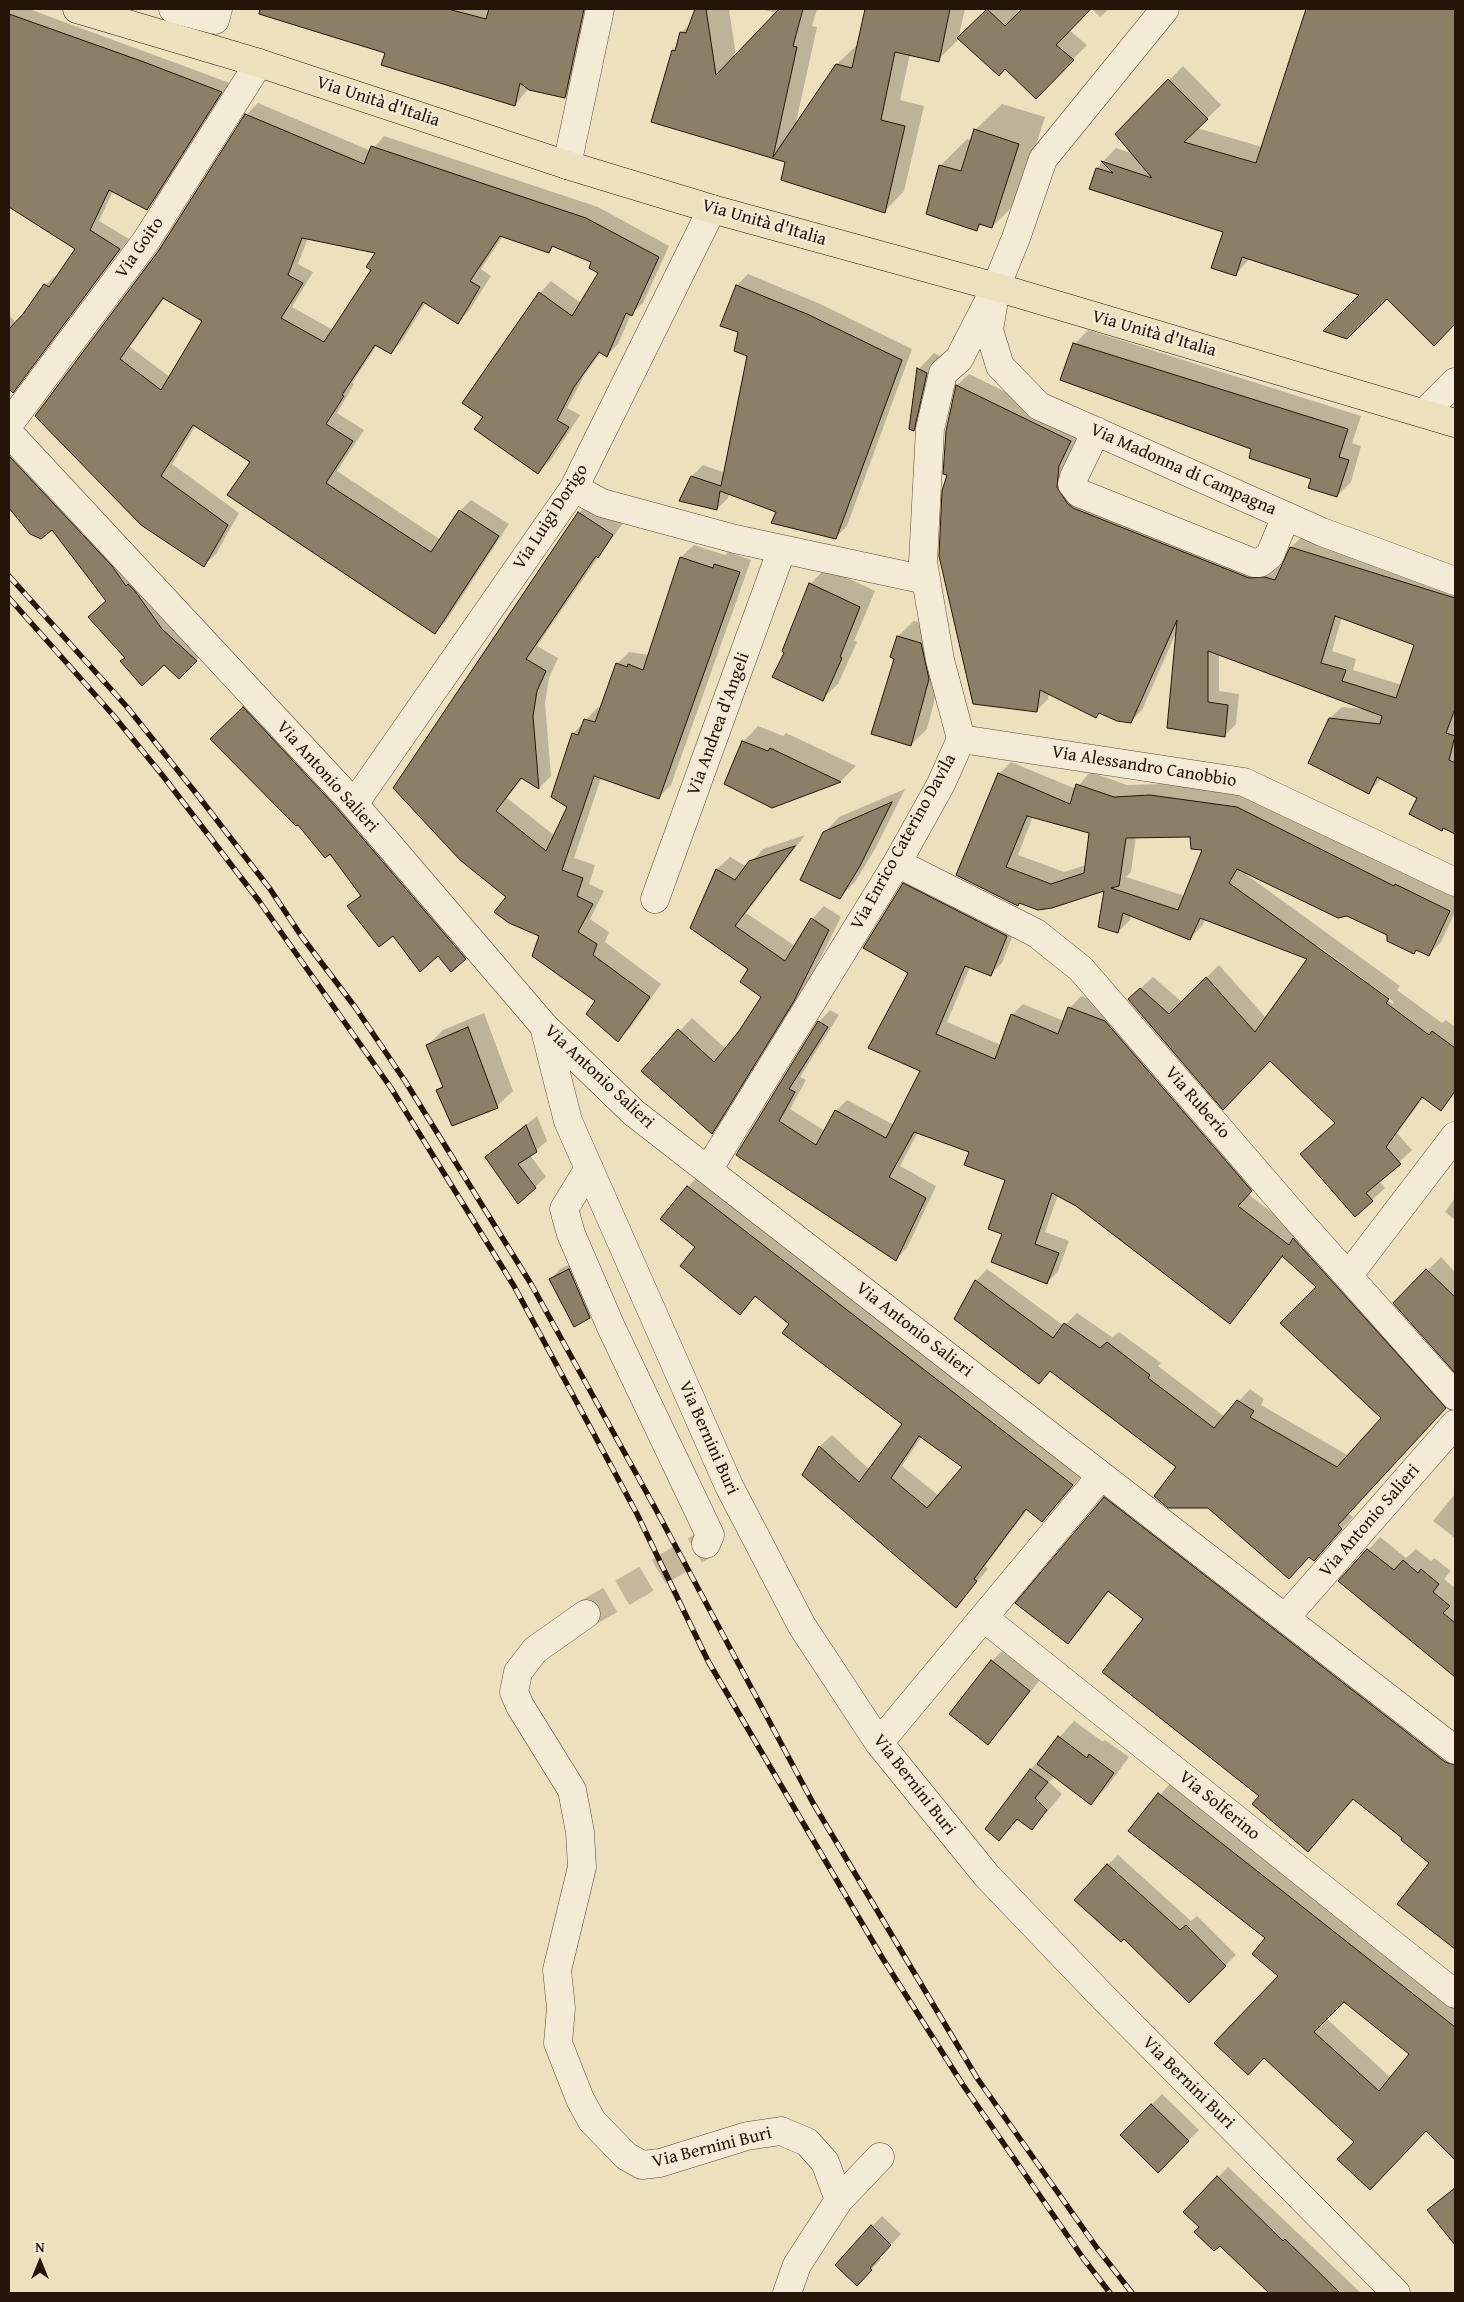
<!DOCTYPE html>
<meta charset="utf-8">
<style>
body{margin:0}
#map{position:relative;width:1464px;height:2302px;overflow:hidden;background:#ece0bf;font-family:"Gentium Book Plus",serif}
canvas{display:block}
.frame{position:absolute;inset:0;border:10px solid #251508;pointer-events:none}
.north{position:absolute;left:15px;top:2237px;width:50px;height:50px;-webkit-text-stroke:4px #f3ebd5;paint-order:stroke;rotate:0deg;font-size:14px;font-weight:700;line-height:20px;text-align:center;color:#251508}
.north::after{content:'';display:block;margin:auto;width:18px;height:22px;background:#251508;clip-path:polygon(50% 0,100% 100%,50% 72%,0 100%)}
</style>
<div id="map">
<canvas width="1464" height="2302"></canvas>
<div class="frame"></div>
<div class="north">N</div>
</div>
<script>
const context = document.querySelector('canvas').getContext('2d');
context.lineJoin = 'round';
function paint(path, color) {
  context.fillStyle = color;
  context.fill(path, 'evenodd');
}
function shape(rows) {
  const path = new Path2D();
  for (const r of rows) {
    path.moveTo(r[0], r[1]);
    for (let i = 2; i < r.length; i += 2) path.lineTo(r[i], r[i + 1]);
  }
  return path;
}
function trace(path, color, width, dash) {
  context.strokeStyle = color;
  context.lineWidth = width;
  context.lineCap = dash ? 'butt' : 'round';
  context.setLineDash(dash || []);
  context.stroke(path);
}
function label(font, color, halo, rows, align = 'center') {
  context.font = font + ' "Gentium Book Plus",serif';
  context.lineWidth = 4.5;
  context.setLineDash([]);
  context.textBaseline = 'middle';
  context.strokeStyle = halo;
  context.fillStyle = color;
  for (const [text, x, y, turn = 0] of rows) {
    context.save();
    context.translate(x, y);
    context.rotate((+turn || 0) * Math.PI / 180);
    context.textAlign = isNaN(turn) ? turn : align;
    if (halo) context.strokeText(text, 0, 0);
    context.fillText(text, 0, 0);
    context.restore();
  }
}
const shadow = shape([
 [9,9,29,9,230,83,156,199,147,208,113,191,99,221,129,239,12,392,9,388,9,315,16,323,45,285,55,276,57,277,77,248,11,207,9,212,9,168,21,151,9,143],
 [285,9,594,9,578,83,565,97,529,88,515,105,386,52,282,20],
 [696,9,729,9,736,56,776,13,761,9,817,9,812,26,817,27,795,127,837,64,858,44,866,9,965,9,958,40,938,60,910,54,900,100,924,106,904,191,884,212,787,161,652,121,673,50,677,46,681,33,691,23],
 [988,9,1016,9,1020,13,1024,9,1090,9,1069,30,1087,45,1036,97,1005,68,959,38],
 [1092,9,1109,9,1100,17],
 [1307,9,1455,9,1455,324,1387,297,1361,295,1250,258,1235,275,1225,231,1097,168,1116,148,1134,154,1117,134,1183,66,1221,105,1197,128,1262,147],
 [258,103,371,151,384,136,598,207,669,246,643,303,631,314,618,344,607,355,601,352,585,374,567,408,580,415,550,461,538,472,485,417,540,293,551,281,581,303,600,272,593,262,555,245,549,251,503,236,481,269,491,276,469,311,458,322,426,302,402,341,391,353,377,345,352,383,354,384,337,413,364,430,337,471,441,540,460,511,471,500,509,524,446,621,435,632,252,461,196,425,172,464,239,513,216,554,204,565,36,416,160,251,246,115],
 [308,238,377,252,373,270,333,330,292,307,313,272,298,264],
 [165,297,204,320,170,377,130,347],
 [1002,104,1045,117,1018,201,992,227,982,224,977,229,940,166,967,139,972,141,975,130],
 [748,274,818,303,912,349,847,526,835,538,729,493,728,498,717,509,692,476,703,465,725,473,748,356,739,331,722,325,737,285],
 [1088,330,1361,416,1352,443,1361,446,1351,482,1337,496,1313,479,1252,448,1075,344],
 [934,353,942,357,930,414,914,430,910,428,919,369],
 [969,374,1082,429,1068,474,1278,566,1282,567,1291,547,1303,536,1455,583,1455,832,1444,827,1419,798,1382,778,1369,792,1330,718,1342,707,1364,709,1219,654,1219,691,1239,694,1236,724,1224,736,1168,727,1176,633,1142,710,1130,722,1049,693,1048,699,1036,711,949,475,947,431,957,385],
 [1342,617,1415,644,1402,685,1353,670,1356,659,1332,651],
 [9,436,205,651,179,677,164,664,121,662,126,657,107,601,52,529,9,507],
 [591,501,624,522,601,553,537,646,558,658,549,678,545,703,551,776,539,788,523,778,507,798,555,836,568,806,573,734,598,707,601,708,617,664,629,652,649,655,681,557,694,545,725,555,728,552,751,560,671,785,658,798,601,778,574,858,595,865,589,884,604,891,590,919,609,932,605,942,661,984,630,1028,618,1040,597,1001,508,897,394,788,579,513],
 [826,568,875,591,854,641,857,642,838,684,822,699,786,652,810,584],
 [914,621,937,628,944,663,927,729,911,745,896,658,898,636],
 [257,695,479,945,465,958,438,954,393,935,365,926,363,927,349,906,361,894,330,852,212,739],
 [758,726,783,736,786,733,856,766,841,781,773,806,731,766,743,742],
 [1011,762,1076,789,1090,772,1127,785,1163,784,1250,795,1455,895,1455,912,1441,942,1429,954,1418,949,1414,952,1388,934,1347,915,1244,873,1400,986,1397,990,1442,1023,1446,1020,1455,1027,1455,1094,1441,1109,1424,1097,1397,1133,1412,1150,1379,1181,1385,1188,1355,1216,1302,1154,1336,1122,1270,1059,1129,999,1153,977,1182,1002,1219,965,1266,1018,1308,959,1206,918,1202,926,1190,938,1131,915,1130,920,1118,932,1106,889,1020,902,1018,905,958,875,999,774],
 [1033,816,1090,833,1086,865,1064,872,1018,855],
 [1192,836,1204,849,1185,896,1126,877,1131,872,1136,837],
 [1317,945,1394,1002,1393,1004,1317,949],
 [905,789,875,849,855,882,839,898,824,833,839,817],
 [805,835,746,913,795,946,812,919,824,906,841,917,806,987,724,1120,712,1133,643,1071,692,1018,726,1049,740,1032,763,996,750,968,692,927,717,869,730,857,747,867,763,849],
 [915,873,1017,924,1002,963,991,974,970,967,947,1022,1001,1045,1012,1015,1023,1004,1064,1021,1070,1008,1081,996,1116,1009,1263,1179,1248,1194,1300,1234,1455,1397,1348,1513,1353,1517,1314,1559,1178,1467,1051,1371,1039,1382,956,1319,976,1281,987,1269,1064,1326,1077,1313,1112,1337,1119,1332,1161,1363,1158,1366,1225,1417,1250,1389,1264,1399,1261,1405,1349,1456,1383,1418,1318,1287,1283,1256,1230,1322,1077,1205,1058,1195,1045,1232,1069,1241,1058,1271,1047,1283,1004,1233,1006,1179,971,1152,918,1132,900,1166,936,1186,907,1248,896,1259,737,1154,819,1022,830,1010,839,1015,800,1077,806,1080,790,1109,825,1131,836,1111,847,1100,894,1125,922,1071,910,973,904,884],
 [484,1013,513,1091,497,1106,453,1124,438,1090,444,1085,427,1046,443,1030],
 [537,1116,547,1141,530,1155,546,1177,535,1187,486,1157],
 [699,1175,1084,1473,1042,1521,1028,1509,985,1566,988,1569,956,1606,804,1474,820,1446,832,1435,870,1470,903,1424,756,1296,740,1313,697,1247,688,1187],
 [922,1436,964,1467,939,1496,902,1466],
 [1455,1198,1455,1220,1445,1212],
 [1441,1257,1455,1272,1455,1319,1445,1331,1395,1303],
 [579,1260,600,1307,589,1317,550,1280,560,1269],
 [1116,1486,1455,1749,1455,1949,1399,1904,1431,1863,1404,1838,1354,1798,1260,1796,1145,1618,1110,1590,1080,1630,1068,1642,1105,1498],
 [1455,1494,1455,1538,1433,1521],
 [1380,1537,1406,1558,1416,1549,1431,1561,1434,1558,1451,1571,1444,1579,1455,1588,1455,1675,1340,1581],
 [1002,1651,1040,1680,988,1743,992,1661],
 [1074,1721,1103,1742,1105,1740,1129,1757,1107,1787,1091,1803,1055,1776,1049,1782,1062,1794,1047,1812,1032,1828,1019,1819,999,1839,986,1829,1031,1769],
 [1172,1781,1455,2004,1455,2158,1426,2130,1356,2142,1279,1976,1267,1937,1130,1831],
 [1344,2000,1410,2054,1391,2078,1326,2018],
 [1118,1855,1191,1921,1197,1916,1236,1955,1189,2002,1124,1937,1108,1865],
 [1162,2094,1199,2130,1158,2171,1122,2135],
 [1228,2167,1361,2293,1270,2293,1185,2212],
 [1455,2187,1455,2243,1429,2210],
 [882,2216,901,2234,879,2257,881,2259,867,2274,872,2226]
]);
const building = shape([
 [260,9,448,9,486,19,489,9,584,9,565,98,529,90,520,83,515,106,381,65,385,53,259,14,260,9],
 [695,9,706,9,716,75,779,9,803,9,793,46,797,47,773,157,836,64,852,68,865,9,950,9,939,62,895,52,881,120,905,126,885,213,781,180,785,162,651,122,672,50,675,51,680,32,686,33,695,9],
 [987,9,1005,26,1022,9,1091,9,1056,45,1074,60,1036,99,1005,69,999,76,957,38,987,9],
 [1306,9,1455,9,1455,324,1434,346,1387,299,1347,339,1323,331,1359,295,1242,257,1236,276,1211,268,1223,232,1089,189,1096,168,1113,173,1101,161,1152,178,1115,134,1168,79,1208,119,1184,142,1256,163,1306,9],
 [9,14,144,62,222,92,147,210,109,190,90,230,120,249,13,393,9,389,9,329,23,314,44,284,49,287,75,249,9,207,9,14],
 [245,114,364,164,371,146,586,218,659,257,632,316,626,313,607,357,599,352,574,387,557,420,569,427,538,474,474,429,483,417,462,403,539,292,572,316,598,273,589,268,591,262,552,246,549,253,500,236,470,281,480,287,458,324,423,302,391,354,375,345,342,395,344,396,326,424,353,441,326,483,431,552,459,510,499,536,435,634,227,495,250,462,193,425,161,476,228,525,204,567,141,525,35,416,159,250,245,114],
 [302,238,375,253,366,267,371,270,324,342,281,318,303,283,288,275,302,238],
 [163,298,202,321,161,390,120,359,163,298],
 [974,129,1019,144,992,228,979,224,977,231,926,214,939,165,961,171,974,129],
 [736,285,807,314,902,360,836,539,771,523,776,512,720,491,717,510,679,501,691,476,721,486,747,356,734,351,738,332,720,326,736,285],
 [1073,343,1348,429,1339,457,1349,460,1337,497,1308,488,1311,479,1249,458,1251,449,1060,380,1073,343],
 [917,368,927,373,914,431,909,429,917,368],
 [956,385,1071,441,1059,466,1057,487,1067,503,1073,508,1249,578,1265,577,1275,580,1290,547,1455,598,1455,709,1446,733,1455,736,1449,760,1455,763,1455,834,1443,828,1442,831,1409,814,1417,798,1377,777,1369,794,1308,763,1329,718,1380,724,1382,716,1208,651,1208,702,1228,705,1225,737,1167,728,1177,620,1131,723,1117,721,1099,713,1096,718,1040,690,1037,712,973,704,939,556,942,491,947,475,943,474,946,431,956,385],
 [1335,616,1414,645,1396,698,1342,681,1346,670,1321,663,1335,616],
 [9,456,112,566,126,586,128,584,135,591,162,629,197,661,179,679,164,665,142,686,120,661,125,658,88,617,106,601,52,530,41,539,30,534,9,508,9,456],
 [578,512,613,535,598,558,596,556,526,659,546,671,537,691,533,716,539,789,521,778,496,811,546,851,567,807,551,797,572,733,578,735,584,719,595,722,616,663,627,667,628,664,643,670,680,557,713,568,714,564,740,572,659,799,594,776,562,870,583,878,577,896,593,904,578,932,597,944,593,955,650,997,618,1042,586,1014,595,1001,532,956,539,936,509,923,494,912,506,897,460,860,393,788,578,512],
 [809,583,860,607,840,657,842,658,823,701,772,677,784,653,782,651,809,583],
 [897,636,921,643,929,679,911,746,871,734,894,659,890,657,897,636],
 [243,707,335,806,466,959,451,972,438,956,420,972,393,936,379,947,347,906,361,896,330,854,325,858,298,825,296,826,210,739,243,707],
 [742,741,768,751,770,748,841,782,772,808,724,784,742,741],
 [998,773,1070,804,1076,784,1114,797,1150,795,1237,807,1394,886,1395,884,1450,911,1429,956,1416,950,1414,954,1387,941,1387,935,1347,916,1338,918,1237,869,1229,883,1389,999,1386,1003,1429,1035,1432,1031,1455,1048,1455,1091,1441,1111,1422,1097,1386,1147,1401,1164,1366,1193,1373,1201,1355,1217,1300,1154,1335,1123,1270,1061,1223,1110,1128,999,1140,988,1169,1014,1206,977,1255,1032,1307,959,1200,918,1190,940,1123,913,1118,933,1098,927,1104,891,1052,908,1038,910,1019,903,1018,906,956,875,998,773],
 [1027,816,1089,833,1084,873,1051,884,1006,867,1027,816],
 [1190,837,1191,849,1202,850,1178,910,1111,888,1119,886,1126,838,1190,837],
 [892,802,860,866,840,899,800,880,823,832,892,802],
 [795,846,735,926,785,961,811,918,829,930,794,1001,712,1134,641,1071,678,1029,714,1062,739,1031,761,997,740,982,748,969,690,928,716,869,735,880,749,861,795,846],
 [903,883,1007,936,991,976,965,966,936,1034,995,1059,1011,1014,1058,1034,1068,1007,1105,1021,1252,1191,1238,1206,1289,1245,1293,1238,1446,1408,1338,1525,1342,1529,1314,1561,1309,1557,1289,1579,1208,1508,1168,1508,1154,1496,1176,1467,1050,1371,1039,1384,954,1319,975,1280,1053,1338,1064,1323,1100,1348,1107,1342,1150,1375,1148,1378,1214,1428,1237,1400,1254,1411,1250,1417,1337,1467,1381,1418,1280,1323,1316,1287,1282,1256,1283,1255,1230,1324,1076,1206,1052,1193,1035,1244,1059,1253,1047,1284,991,1262,1002,1234,988,1229,1005,1180,964,1165,969,1152,914,1132,889,1177,926,1198,896,1261,736,1155,818,1021,828,1027,789,1089,795,1092,779,1121,816,1145,835,1110,886,1138,920,1071,868,1048,908,973,863,948,903,883],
 [468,1027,498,1108,452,1126,436,1090,443,1087,426,1045,468,1027],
 [526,1125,537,1152,518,1164,536,1188,518,1204,485,1157,526,1125],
 [687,1186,1073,1485,1042,1522,1026,1509,974,1579,977,1581,956,1608,802,1475,819,1446,859,1482,902,1424,782,1333,789,1324,755,1296,740,1315,680,1266,695,1247,660,1219,687,1186],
 [919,1436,962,1467,927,1508,891,1478,919,1436],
 [569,1269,590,1318,574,1327,549,1279,569,1269],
 [1426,1269,1455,1297,1455,1373,1393,1303,1426,1269],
 [1104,1497,1445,1762,1455,1765,1455,1949,1397,1904,1429,1863,1401,1840,1402,1838,1353,1799,1308,1852,1252,1804,1259,1796,1102,1672,1143,1619,1108,1591,1068,1644,1015,1603,1104,1497],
 [1367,1549,1394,1570,1403,1560,1418,1573,1421,1569,1439,1584,1433,1592,1450,1606,1443,1613,1455,1623,1455,1677,1338,1581,1367,1549],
 [991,1660,1030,1691,988,1745,949,1714,991,1660],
 [1058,1736,1087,1758,1089,1754,1114,1773,1091,1805,1037,1764,1058,1736],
 [1030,1769,1048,1782,1035,1798,1047,1810,1032,1830,1017,1819,999,1841,985,1829,1030,1769],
 [1158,1793,1455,2027,1455,2160,1426,2131,1370,2190,1337,2159,1354,2142,1264,2058,1248,2075,1214,2043,1278,1976,1252,1954,1265,1938,1128,1831,1158,1793],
 [1344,2002,1409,2054,1379,2091,1314,2032,1344,2002],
 [1107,1864,1180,1930,1186,1925,1226,1966,1189,2003,1124,1939,1121,1942,1074,1900,1107,1864],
 [1151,2104,1189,2141,1158,2173,1120,2135,1151,2104],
 [1217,2176,1283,2241,1285,2239,1340,2293,1269,2293,1220,2246,1214,2251,1194,2232,1199,2227,1183,2212,1217,2176],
 [1455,2188,1455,2245,1427,2210,1455,2188],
 [871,2225,891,2245,870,2268,872,2270,857,2286,835,2265,871,2225]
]);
const minorTunnel = shape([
 [586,1614,706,1544]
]);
const minor = shape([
 [173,9,215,20,218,9],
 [567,165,600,9],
 [994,300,989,330,1000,366,1039,406,1322,532,1455,581],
 [1424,413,1455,382],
 [9,424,146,241,259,63],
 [1096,431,1074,477,1072,484,1079,493,1254,563,1260,563,1270,555,1286,516],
 [9,433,347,796,544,1026,634,1113,1455,1750],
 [574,488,602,503,735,539,926,580],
 [961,739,1244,782,1455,882],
 [354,804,574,488,712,209],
 [897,863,1036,933,1081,969,1290,1211,1455,1396],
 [655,899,782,549],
 [544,1026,568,1121,729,1486,802,1626,879,1743,987,1876,1099,1993,1396,2293],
 [589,1168,564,1209,571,1234,611,1327,710,1535,706,1544],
 [708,1170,897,863,941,784,961,739,940,660,923,562,930,429,943,373,959,359,996,287,1016,238,1043,159,1165,9],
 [1348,1276,1455,1136],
 [586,1614,535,1650,518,1672,514,1692,520,1706,572,1790,580,1832,582,1867,557,1970,561,2008,558,2043,580,2099,592,2121,626,2156,642,2165,660,2163,747,2136,781,2131,807,2142,825,2162,839,2200],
 [984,1618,1455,1994],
 [1285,1618,1455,1424],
 [879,1743,1101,1476],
 [787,2293,797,2265,839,2200,880,2157]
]);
const major = shape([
 [77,9,259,63,567,165,712,209,996,287,1455,423]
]);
const rail = shape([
 [9,576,127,707,199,797,270,889,302,937,355,1007,405,1081,531,1284,654,1506,813,1803,977,2078,1097,2248,1132,2293],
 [9,598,113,715,163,776,259,901,391,1088,514,1286,637,1514,708,1661,883,1959,963,2085,1083,2258,1110,2293]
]);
const streetNames = [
 ["Via Unità d'Italia",378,102,18],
 ["Via Unità d'Italia",764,223,16],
 ["Via Goito",140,248,-55],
 ["Via Unità d'Italia",1154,334,16],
 ["Via Madonna di Campagna",1183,470,24],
 ["Via Luigi Dorigo",551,517,-57],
 ["Via Andrea d'Angeli",719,724,-70],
 ["Via Alessandro Canobbio",1144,767,9],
 ["Via Antonio Salieri",327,777,48],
 ["Via Enrico Caterino Davila",904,842,-61],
 ["Via Antonio Salieri",599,1077,43],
 ["Via Ruberio",1197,1103,49],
 ["Via Antonio Salieri",914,1330,38],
 ["Via Bernini Buri",708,1438,66],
 ["Via Antonio Salieri",1370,1521,-49],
 ["Via Bernini Buri",914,1785,52],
 ["Via Solferino",1219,1806,39],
 ["Via Bernini Buri",1188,2083,45],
 ["Via Bernini Buri",712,2148,-14]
];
paint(shadow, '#0003');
paint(building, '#8c7f67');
trace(building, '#251508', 1);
trace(minorTunnel, '#c4b79a', 28, [28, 14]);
trace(minor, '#574836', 29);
trace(major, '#251508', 29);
trace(minor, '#f3ebd5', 28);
trace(major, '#ece0bf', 28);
trace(rail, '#251508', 5.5);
trace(rail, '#f3ebd5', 4, [11]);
label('18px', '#251508', '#f3ebd5', streetNames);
</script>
